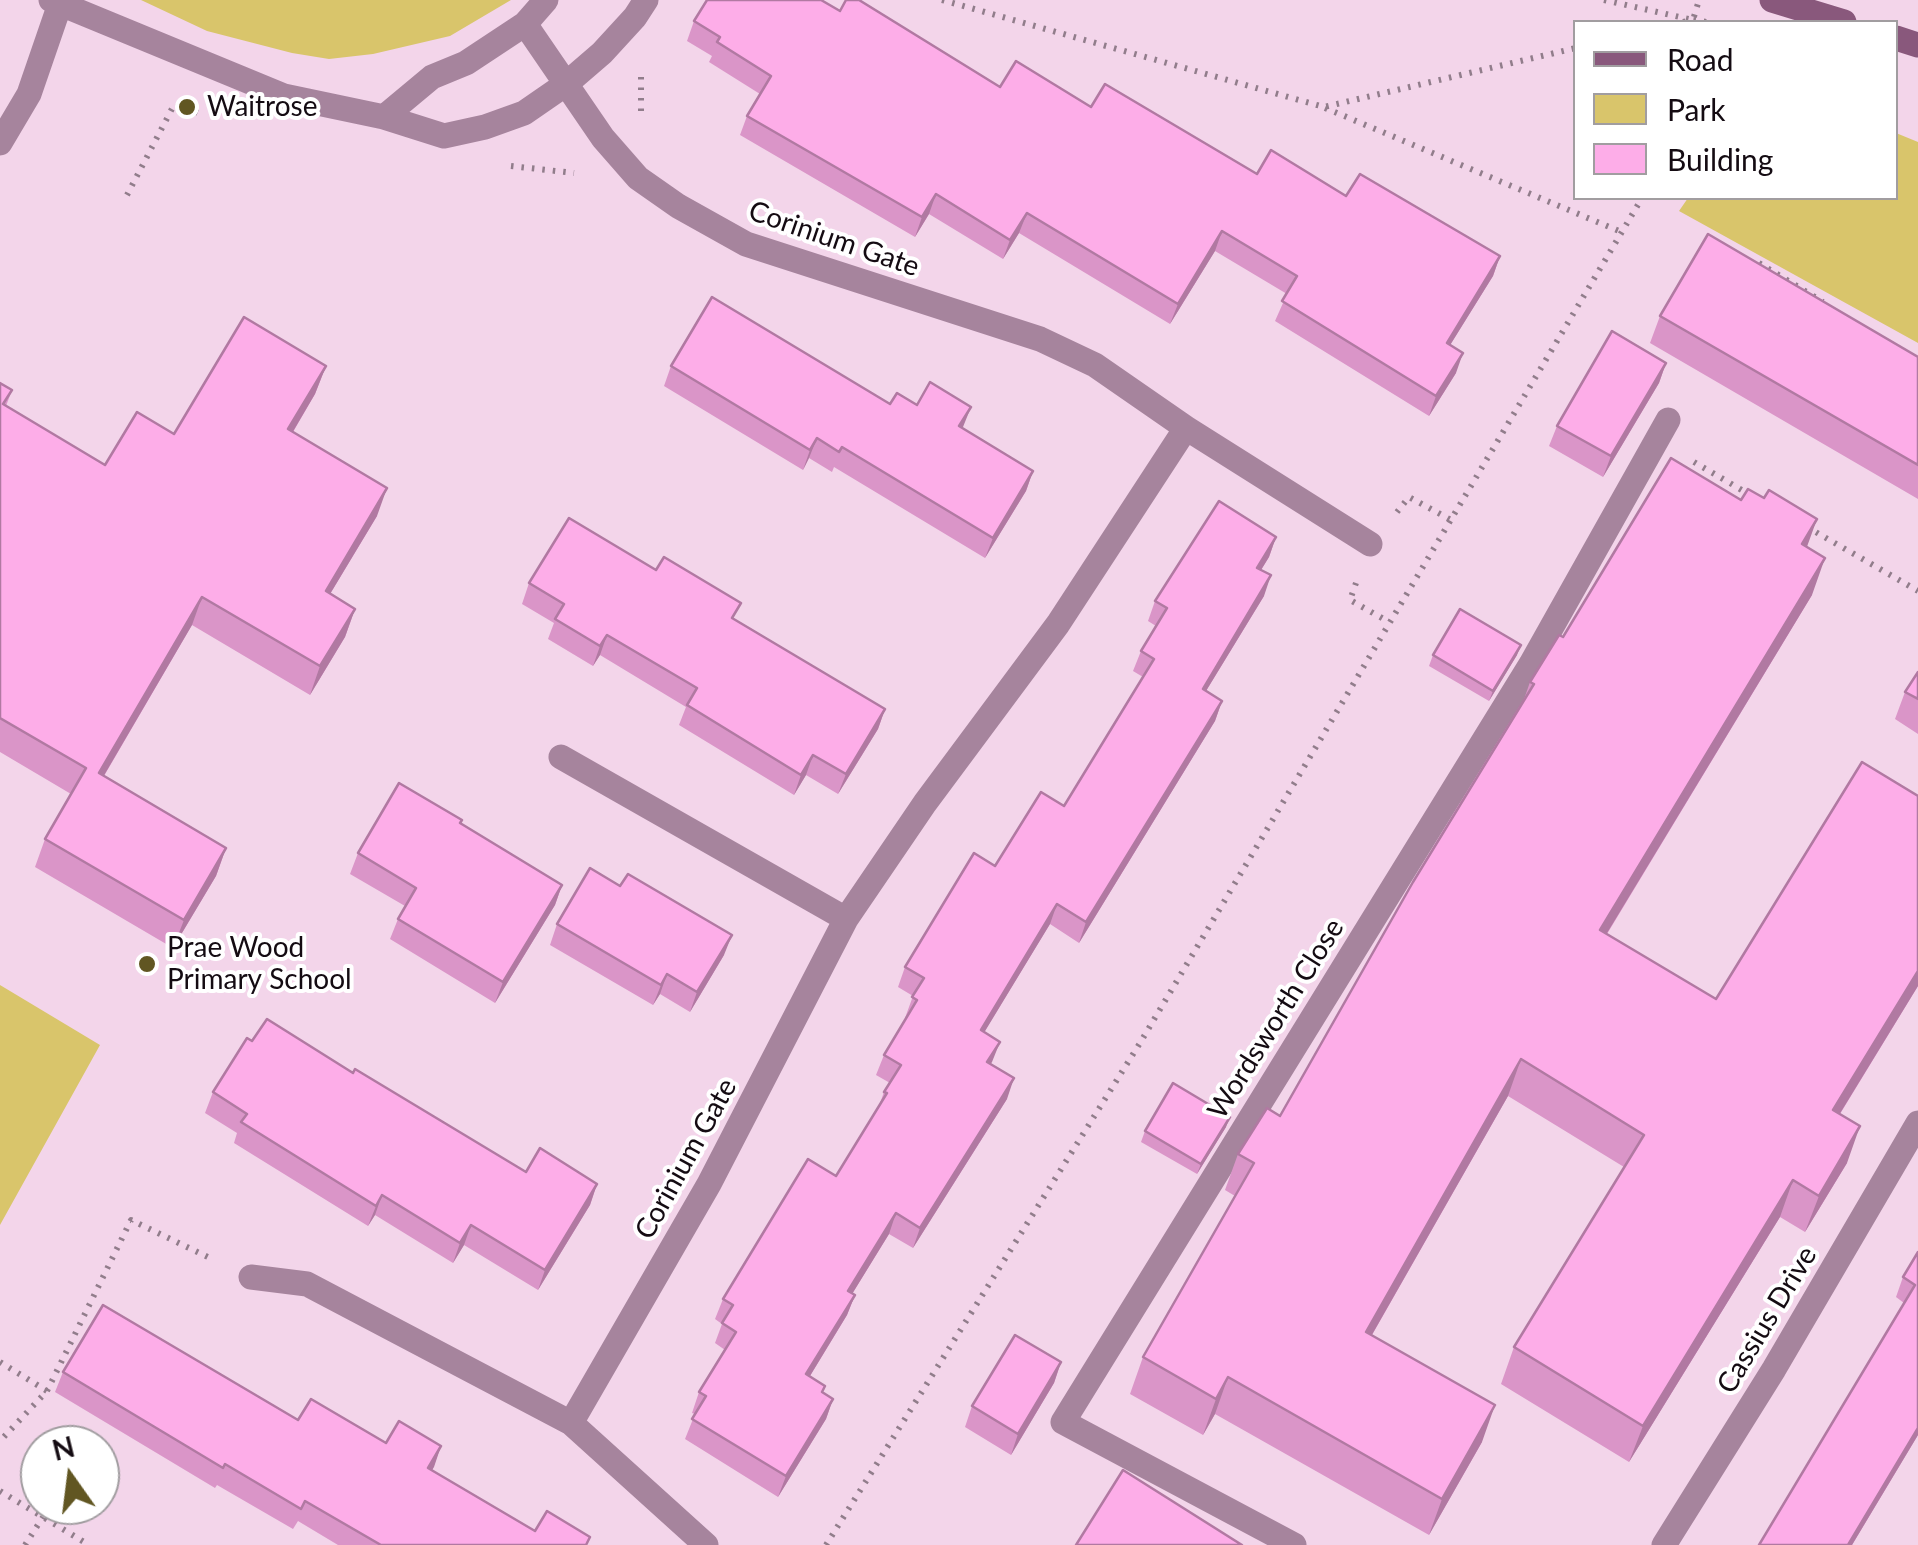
<!DOCTYPE html>
<html>
<head>
<meta charset="utf-8">
<style>
	body { margin:0 }
	#map { position:relative; width:1918px; height:1545px; overflow:hidden; background:#f3d5ea; font-family:Lato,sans-serif }
	canvas { display:block }
	.legend { position:absolute; left:1573px; top:20px; width:325px; height:180px; box-sizing:border-box; background:#fff; border:2px solid #a19da0; margin:0; padding:12px 18px; list-style:none; font-size:30px; color:#140b12 }
	.legend li { display:flex; align-items:center; gap:20px; height:50px }
	.legend b { width:50px; border:2px solid #a19da0 }
	.north { position:absolute; left:20px; top:1425px; width:100px; height:100px; box-sizing:border-box; background:#fff; border:2px solid #a19da0; border-radius:50%; rotate:346deg; font-size:28px; font-weight:700; line-height:40px; text-align:center; color:#140b12 }
	.north::after { content:''; display:block; margin:auto; width:35px; height:45px; background:#615622; clip-path:polygon(50% 0,100% 100%,50% 72%,0 100%) }
</style>
</head>
<body>
<div id="map">
<canvas width="1918" height="1545"></canvas>
<ul class="legend">
<li><b style="height:12px;background:#89587c"></b>Road</li>
<li><b style="height:28px;background:#d9c56b"></b>Park</li>
<li><b style="height:28px;background:#fdade8"></b>Building</li>
</ul>
<div class="north">N</div>
</div>
<script>
const c = document.querySelector('canvas').getContext('2d');
c.lineJoin = 'round';
function fill(path, color) { c.fillStyle = color; c.fill(path, 'evenodd'); }
function trace(path, color, width, dash) { c.strokeStyle = color; c.lineWidth = width; c.lineCap = dash ? 'butt' : 'round'; c.setLineDash(dash || []); c.stroke(path); }
function drawText(font, color, halo, rows, align = 'center') {
  c.font = font + ' Lato,sans-serif'; c.lineWidth = 8; c.setLineDash([]); c.textBaseline = 'middle'; c.strokeStyle = halo; c.fillStyle = color; for (const [text, x, y, turn = 0] of rows) {
    c.save(); c.translate(x, y); c.rotate((+turn || 0) * Math.PI / 180); c.textAlign = isNaN(turn) ? turn : align; if (halo) c.strokeText(text, 0, 0); c.fillText(text, 0, 0); c.restore();
  }
}
const green = new Path2D(`
	M141,0H511L450,36L373,54L329,59L292,53L207,31Z
	M1896,133L1918,142V343L1679,211L1688,198H1896Z
	M0,985L100,1045L0,1225Z`);
const path = new Path2D(`
	M942,0L1324,107L1576,48
	M1604,0L1693,20L1699,0
	M1683,22L1693,20L1707,22
	M641,77V112
	M1325,108L1619,231
	M511,166L574,173
	M127,195L175,103L205,116
	M1759,263L1823,302
	M1694,462L1752,496
	M1397,512L1409,497L1451,520
	M1807,527L1918,591
	M1356,583L1350,600L1389,622
	M0,1362L47,1391L0,1441
	M47,1391L131,1220L214,1260
	M0,1491L89,1545
	M25,1545L43,1517
	M826,1545L1140,1043L1642,198`);
const street = new Path2D(`
	M51,0L284,96L384,117L444,136L485,127L524,113L566,84L602,53L635,17L646,0
	M525,24L603,138L638,178L678,206L746,244L1040,339L1095,365L1186,428L1058,624L925,803L846,919L709,1184L571,1423L706,1545
	M384,117L432,77L466,63L525,24L546,0
	M0,143L29,94L60,4
	M1186,428L1370,544
	M561,757L846,919
	M251,1277L307,1284L571,1423
	M1294,1545L1063,1422L1531,664L1668,420
	M1664,1545L1774,1369L1918,1123`);
const secondary = new Path2D(`
	M1772,0L1844,22
	M1896,38L1918,45`);
const wall = new Path2D(`
	M840,11L1000,87L1091,107L1257,174L1346,196L1500,256L1493,276L1450,345L1456,373L1429,416L1275,321L1287,294L1215,251L1170,324L1019,233L1003,259L929,214L915,237L740,135L747,116L760,94L709,62L712,56L687,41L694,21Z
	M1660,316L1918,357V499L1650,343Z
	M1666,363L1659,383L1603,477L1549,446L1557,426Z
	M326,366L315,394L293,432L377,516L330,594L355,609L345,637L310,695L192,625L104,776L226,848L216,876L173,948L35,867L45,839L71,794L0,752V383L12,390L6,406L105,465Z
	M671,366L890,404L917,405L962,429L1033,471L1026,491L985,558L834,467L832,472L809,458L803,470L664,386Z
	M1276,537L1269,557L1261,570L1264,596L1206,691L1222,701L1215,721L1079,943L1050,924L984,1032L991,1064L1007,1099L913,1248L889,1234L852,1294L855,1295L847,1315L810,1376L823,1393L833,1399L826,1419L778,1497L685,1439L695,1414L692,1413L699,1392L725,1350L715,1343L722,1324L715,1319L723,1299L836,1176L879,1106L884,1092L890,1083L876,1075L884,1055L906,1019L905,1018L913,996L898,987L905,967L995,866L1064,806L1143,677L1133,671L1141,651L1156,626L1148,621L1155,601Z
	M1807,547L1812,595L1607,934L1716,999L1918,986L1840,1114L1847,1163L1805,1232L1780,1217L1629,1462L1501,1384L1514,1347L1624,1167L1508,1096L1372,1335L1482,1442L1429,1535L1215,1414L1203,1435L1130,1394L1143,1357L1235,1196L1225,1190L1238,1154L1280,1116L1522,705L1530,682L1563,637Z
	M529,583L735,619L885,709L878,729L838,794L806,775L794,795L679,725L686,707L600,655L593,666L548,639L554,623L522,604Z
	M1433,655H1517L1489,701L1429,666Z
	M1918,672V734L1895,719L1905,692Z
	M460,824L562,885L555,905L495,1003L390,939L398,919L405,906L350,874L358,853Z
	M557,924L724,955L690,1012L660,994L653,1005L550,945Z
	M252,1041L353,1073L526,1172L597,1184L590,1205L538,1290L464,1245L453,1263L375,1215L368,1226L234,1143L237,1133L205,1113L213,1092Z
	M1226,1127L1197,1174L1141,1142L1145,1131Z
	M1918,1252V1435L1852,1545H1759L1904,1303L1896,1297L1903,1277Z
	M1061,1362L1054,1383L1011,1455L965,1427L972,1406Z
	M63,1372L298,1420L386,1443L441,1446L432,1470L535,1531L587,1545H338L298,1521L293,1529L217,1485L215,1488L55,1392Z`);
const shadedWall = new Path2D(`
	M936,194L929,214L915,237L922,217Z
	M1027,213L1019,233L1003,259L1010,240Z
	M1222,231L1215,251L1170,324L1178,304Z
	M1500,256L1493,276L1439,363L1447,343Z
	M1463,353L1456,373L1429,416L1436,396Z
	M1666,363L1659,383L1603,477L1611,456Z
	M326,366L315,394L278,457L288,429Z
	M971,407L963,427L951,447L959,426Z
	M817,438L809,458L803,470L810,450Z
	M1033,471L1026,491L985,558L993,538Z
	M387,488L377,516L315,619L326,591Z
	M1817,519L1804,555L1802,544Z
	M1276,537L1269,557L1250,588L1257,568Z
	M1825,558L1812,595L1587,966L1600,930Z
	M1271,575L1264,596L1195,709L1203,689Z
	M202,597L192,625L89,801L99,773Z
	M355,609L345,637L310,695L320,666Z
	M607,635L600,655L593,666L600,646Z
	M1521,645L1517,655L1489,701L1493,691Z
	M1222,701L1215,721L1079,943L1086,922Z
	M885,709L878,729L838,794L846,774Z
	M813,755L806,775L794,795L801,775Z
	M226,848L216,876L173,948L184,920Z
	M562,885L555,905L495,1003L503,982Z
	M1057,904L1050,924L973,1051L981,1030Z
	M732,935L724,955L690,1012L697,992Z
	M1918,971V986L1820,1146L1833,1110Z
	M667,974L660,994L653,1005L661,985Z
	M1000,1042L992,1062L980,1082L987,1062Z
	M1521,1059L1508,1096L1353,1368L1366,1332Z
	M1014,1078L1007,1099L913,1248L920,1228Z
	M1230,1117L1226,1127L1197,1174L1201,1164Z
	M1860,1126L1847,1163L1805,1232L1819,1196Z
	M1793,1180L1780,1217L1629,1462L1643,1426Z
	M597,1184L590,1205L538,1290L545,1270Z
	M382,1195L375,1215L368,1226L376,1206Z
	M896,1213L889,1234L841,1312L848,1291Z
	M471,1225L464,1245L453,1263L460,1243Z
	M855,1295L847,1315L799,1394L806,1374Z
	M1061,1362L1054,1383L1011,1455L1018,1434Z
	M1228,1377L1215,1414L1203,1435L1216,1399Z
	M833,1399L826,1419L778,1497L786,1476Z
	M1495,1405L1482,1442L1429,1535L1442,1499Z
	M1918,1428V1435L1852,1545H1848Z
	M441,1446L434,1467L421,1488L428,1468Z`);
const building = new Path2D(`
	M707,0H821L840,11L846,0H859L1000,87L1016,61L1091,107L1105,84L1257,174L1271,150L1346,196L1360,174L1500,256L1447,343L1463,353L1436,396L1282,301L1297,276L1222,231L1178,304L1027,213L1010,240L936,194L922,217L747,116L771,76L717,42L720,37L694,21Z
	M1708,234L1918,357V465L1660,316Z
	M712,297L890,404L897,393L917,405L930,382L971,407L959,426L1033,471L993,538L842,447L839,452L817,438L810,450L671,366Z
	M244,317L326,366L288,429L387,488L326,591L355,609L320,666L202,597L99,773L226,848L184,920L45,839L86,768L0,718V383L12,390L3,404L105,465L137,412L174,434Z
	M1612,331L1666,363L1611,456L1557,426Z
	M1671,458L1741,500L1748,489L1764,498L1769,490L1817,519L1802,544L1825,558L1600,930L1716,999L1862,762L1918,796V971L1833,1110L1860,1126L1819,1196L1793,1180L1643,1426L1514,1347L1644,1135L1521,1059L1366,1332L1495,1405L1442,1499L1228,1377L1216,1399L1143,1357L1254,1163L1238,1154L1267,1108L1280,1116L1413,882L1534,684L1530,682L1559,635L1563,637Z
	M1219,501L1276,537L1257,568L1271,575L1203,689L1222,701L1086,922L1057,904L981,1030L1000,1042L987,1062L1014,1078L920,1228L896,1213L848,1291L855,1295L806,1374L825,1386L822,1392L833,1399L786,1476L692,1419L706,1396L699,1392L736,1332L722,1323L733,1305L723,1299L808,1159L836,1176L887,1093L884,1092L901,1065L884,1055L917,1000L912,997L924,978L905,967L974,853L995,866L1041,792L1064,806L1154,659L1141,651L1167,608L1155,601Z
	M569,518L656,570L664,557L741,603L732,618L885,709L846,774L813,755L801,775L687,705L697,688L607,635L600,646L555,619L564,604L529,583Z
	M1460,609L1521,645L1493,691L1433,655Z
	M1918,672V699L1905,692Z
	M399,783L462,820L460,823L562,885L503,982L398,919L416,888L358,853Z
	M590,868L620,886L628,874L732,935L697,992L667,974L661,985L557,924Z
	M267,1019L353,1073L355,1069L526,1172L540,1148L597,1184L545,1270L471,1225L460,1243L382,1195L376,1206L241,1122L247,1114L213,1092L247,1038L252,1041Z
	M1173,1083L1230,1117L1201,1164L1145,1131Z
	M1918,1252V1428L1848,1545H1759L1915,1285L1903,1277Z
	M103,1305L298,1420L311,1399L386,1443L399,1421L441,1446L428,1468L535,1531L547,1511L590,1537L586,1545H381L305,1501L301,1509L225,1464L223,1468L63,1372Z
	M1015,1335L1061,1362L1018,1434L972,1406Z
	M1123,1470L1242,1545H1076Z`);
const markers = [
	[187,107,10,"#615622"],
	[147,964,10,"#615622"]
];
const poiNames = [
	["Waitrose",207,107],
	["Prae Wood",167,948],
	["Primary School",167,980]
];
const streetNames = [
	["Corinium Gate",834,239,19],
	["Wordsworth Close",1276,1019,-58],
	["Corinium Gate",686,1159,-61],
	["Cassius Drive",1767,1320,-59]
];
fill(green, '#d9c56b');
trace(path, '#917d8b', 6, [2.5, 8]);
trace(street, '#a6849d', 25);
trace(secondary, '#89587c', 25);
fill(wall, '#da95c8');
fill(shadedWall, '#b179a2');
fill(building, '#fdade8');
trace(building, '#b179a2', 2.5);
for (const [x, y, r, color] of markers) { const dot = new Path2D(); dot.arc(x, y, r, 0, 2 * Math.PI); c.fillStyle = color; c.fill(dot); trace(dot, '#fff', 4); }
drawText('28px', '#140b12', '#fff', poiNames, 'left');
drawText('28px', '#140b12', '#fff', streetNames);
</script>
</body>
</html>
